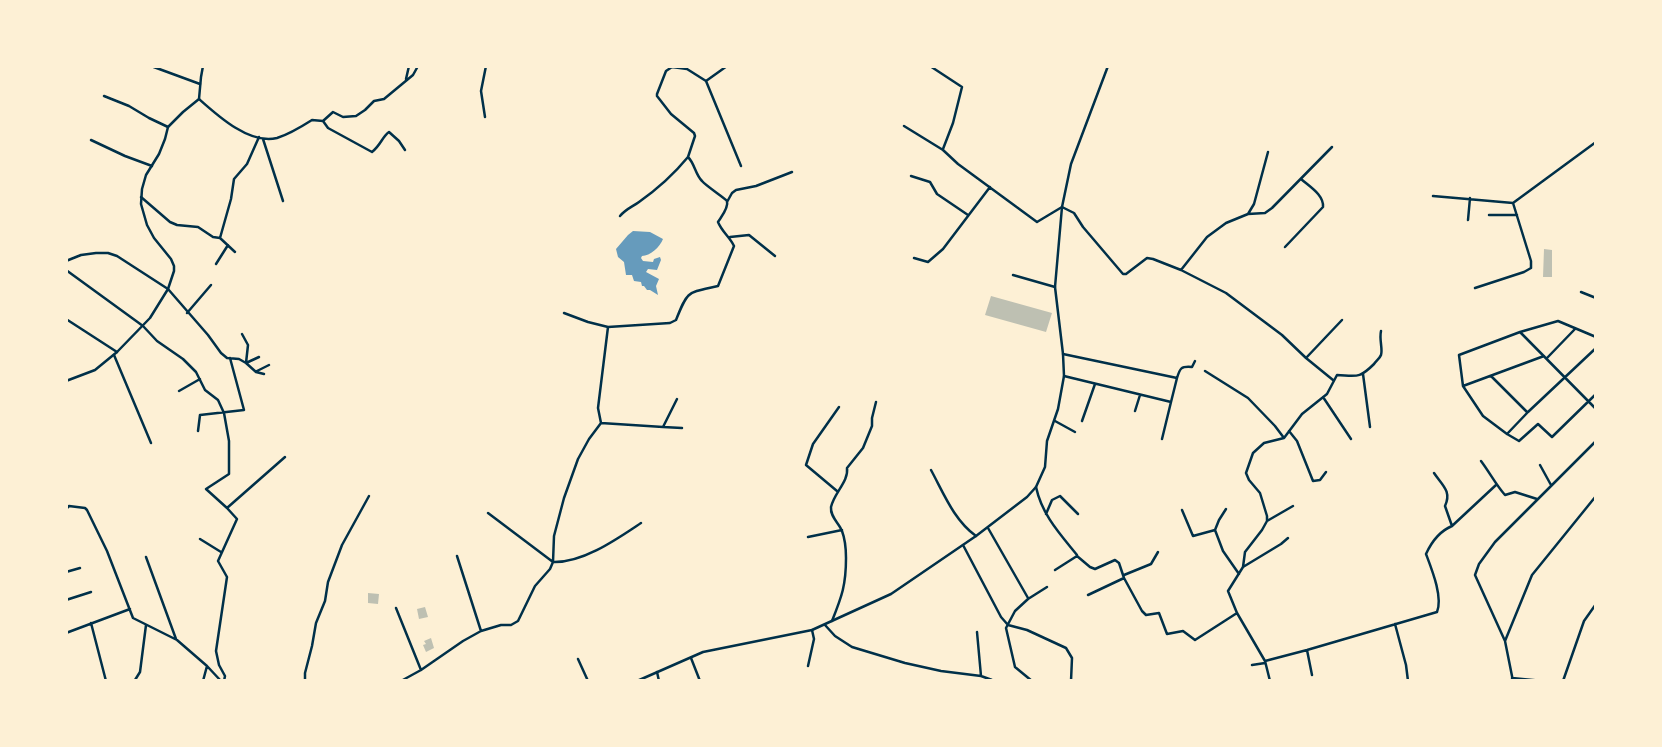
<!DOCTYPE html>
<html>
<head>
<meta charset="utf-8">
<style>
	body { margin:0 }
	#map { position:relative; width:1662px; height:747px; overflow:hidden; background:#fdf0d5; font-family:Rubik,sans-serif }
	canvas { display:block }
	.frame { position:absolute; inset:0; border:68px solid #fdf0d5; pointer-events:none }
</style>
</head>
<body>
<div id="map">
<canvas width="1662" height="747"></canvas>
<div class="frame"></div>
</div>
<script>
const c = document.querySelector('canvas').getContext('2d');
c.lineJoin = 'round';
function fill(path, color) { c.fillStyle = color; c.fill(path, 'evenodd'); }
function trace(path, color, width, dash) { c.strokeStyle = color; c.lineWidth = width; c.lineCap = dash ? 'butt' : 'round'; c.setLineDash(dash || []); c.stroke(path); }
const water = new Path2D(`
	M633,231L650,232L663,239C660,247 650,256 642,256L641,258L643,261L653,262L654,259L660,257L661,260L657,270L648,269L646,272L659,279L656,286L658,295L650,290H647L644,286H642L641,282L634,281L632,275H626L624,262L618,257L616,249L628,235Z`);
const building = new Path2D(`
	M1544,249L1552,250V277H1543Z
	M991,296L1052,313L1046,332L985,315Z
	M368,593L379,594L378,604L368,603Z
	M425,607L428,617L419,619L417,609Z
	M431,638L434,648L426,652L423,645L426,644L424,641Z`);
const minor = new Path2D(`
	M151,66L200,84
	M930,66L962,87L953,123L943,149
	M406,79L409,66
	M706,81L741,166
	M104,96L129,106L149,118L168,127
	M199,99C218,116 250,145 277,138C290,134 301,127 312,120L323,121L333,112L343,117L356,116L365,110L374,101L384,99L413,75L418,66
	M485,117L481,91L486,66
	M323,121L328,128L372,152C381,145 382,137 389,132L399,141L405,150
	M904,126L943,150L958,164L1037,222L1062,207L1074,213L1083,227L1123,274H1126L1147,258L1153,259L1181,270L1226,293L1282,335L1306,358L1333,380
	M263,139L283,201
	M91,140L125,156L152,166
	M911,176L930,182L937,194L968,215
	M1433,196L1513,203
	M141,197L170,222L177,225L198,227L213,237L220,238L231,199L234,179L247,164L259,137
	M727,202L732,193L736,190L756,186L792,172
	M1513,203L1596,142
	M1248,214L1265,213L1272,208L1332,147
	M1489,215H1517
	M620,216C626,209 632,207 639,202C656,190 674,174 688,157
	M1468,220L1470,198
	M730,237L749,235L775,256
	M220,238L235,252
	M1285,247L1323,207C1324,195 1310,187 1301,179
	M914,258L928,262L943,249L990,187
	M66,261L81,255L96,253H108L117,256L168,289L208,335L221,353L227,358L239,359L246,363L256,372L264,374
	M216,264L228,245
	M66,270L143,326L157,341L183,359L196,372L205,390L218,400L224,413L229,441V474L206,489L227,508
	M1181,270L1207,237L1226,223L1248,214L1254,204L1268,152
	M1013,275L1055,287
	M1475,288L1524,272L1531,268V261L1513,203
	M1581,292L1596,298
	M187,313L211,285
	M564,313L588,322L608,327L670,323L676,320C688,290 687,293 718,286L734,246C730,237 722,232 718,222C721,217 729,208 727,201C725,198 706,186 702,181C695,174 695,164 688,157L695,136L694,133L671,114L657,96V94L666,71L672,67L687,69L706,81L727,66
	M66,319L117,352
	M1520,332L1596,409
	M242,334L248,345L246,363L259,357
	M1596,337L1558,321L1520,332L1459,355L1463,386L1483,416L1507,434L1519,441L1538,424L1552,437L1596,394
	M1063,354L1177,378L1171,402L1064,376
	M114,355L151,443
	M1306,358L1342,320
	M1547,358L1575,329
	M257,371L269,365
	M1205,371L1248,398L1275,426L1284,438
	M1363,374L1370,427
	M1491,376L1527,412
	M1177,378C1180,368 1181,366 1192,367L1195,361
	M1463,386L1544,356
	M179,391L200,379
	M1323,397L1351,439
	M1135,411L1140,395
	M1055,421L1075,432
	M1082,421L1095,384
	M601,423L663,427L677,399
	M663,427L682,428
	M198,431L200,415L244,410L230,358
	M1289,431L1297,441L1313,481L1320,480L1326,472
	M1507,434L1528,412L1596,348
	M1162,439L1171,402
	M1481,461C1490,473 1496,485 1505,495L1515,492L1537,499
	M1540,465L1551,485
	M931,470C944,494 954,520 976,536
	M1434,473C1442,485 1452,491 1445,506L1452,526
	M1036,487C1042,515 1060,534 1077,555
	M837,491L806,465L813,444L839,407
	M66,509L69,506L85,508L87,510L107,551L133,618L177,640L207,666L221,681
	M1226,509L1219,520L1215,530L1223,551L1239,574
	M1182,510L1193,536L1215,530
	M488,513L553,562C583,563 617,539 641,523
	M1046,514L1052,500L1060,496L1078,514
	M1267,521L1293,506
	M988,528L1028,598
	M808,537L842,530
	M200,539L221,552
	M963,545L1001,617L1008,625L1027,630L1066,648L1072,658L1071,681
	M457,556L481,631
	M146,557L176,639
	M1243,567L1281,544L1288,538
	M1055,570L1077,556L1090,567L1095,569L1115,560L1119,563L1124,578L1142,611L1146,615L1159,613L1167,634L1183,631L1195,640L1237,613
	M66,572L80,568
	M1124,575L1151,564L1158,552
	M1088,595L1124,578
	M66,600L91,592
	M396,608L421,670
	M832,621C842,596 846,585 846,558C846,549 845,539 842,531C839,523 830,517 831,507C834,493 849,481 847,468L863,448L872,426V418L876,402
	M91,623L106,681
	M1395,624L1406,665L1408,681
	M825,625L835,636L852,647L905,663L941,671L981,676L992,680L1003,681
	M977,632L981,676
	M66,633L130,609
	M1505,641L1532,575L1596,496
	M1307,650L1312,675
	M691,658L700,681
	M578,659L588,681
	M1265,661L1307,650L1437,612C1443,597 1432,570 1426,554C1431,543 1440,531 1452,526L1496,485
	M1252,665L1265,663
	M808,666L814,639L812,630
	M657,672L659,681
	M1512,678L1543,681
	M135,680L140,672L146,625
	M203,681L207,666
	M224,681L225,676L219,665L216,651L227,577L218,561L237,519L227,508L285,457
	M305,681V673L312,646L316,623L325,601L328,582L342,545L369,496
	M401,681L421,670L463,641L481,631L501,625H511L518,621L535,586L550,569L553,562L554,536L564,498L578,459L589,439L601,423L598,408L608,327
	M1032,681L1015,667L1006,628L1015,611L1028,599L1047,587
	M1270,681L1265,661L1237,613L1228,591L1243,567L1245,552L1262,530L1267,521V516L1260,493L1249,480L1246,473L1253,453L1264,443L1284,438L1302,414L1327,394L1337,375C1357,376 1359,379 1374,364C1376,361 1380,358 1381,355C1383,349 1379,340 1381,331
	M1513,681L1505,641L1475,575L1479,564L1495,542L1596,441
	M1563,681L1584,621L1596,604`);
const tertiary = new Path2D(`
	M66,381L95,370L117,352L150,318L168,289L174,271V266L171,259L154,238L147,225L141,204L142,189L146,175L159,154L165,139L168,127L183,112L199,99L201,77L203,66
	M637,681L703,652L812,630L891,594L976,536L1027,497L1036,487L1045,467L1047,441L1058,409L1064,376L1063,354L1055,287L1062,207L1071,164L1108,66`);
fill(water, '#669bbc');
fill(building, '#bec0b2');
trace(minor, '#003049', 2.5);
trace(tertiary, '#003049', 2.5);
</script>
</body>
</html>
